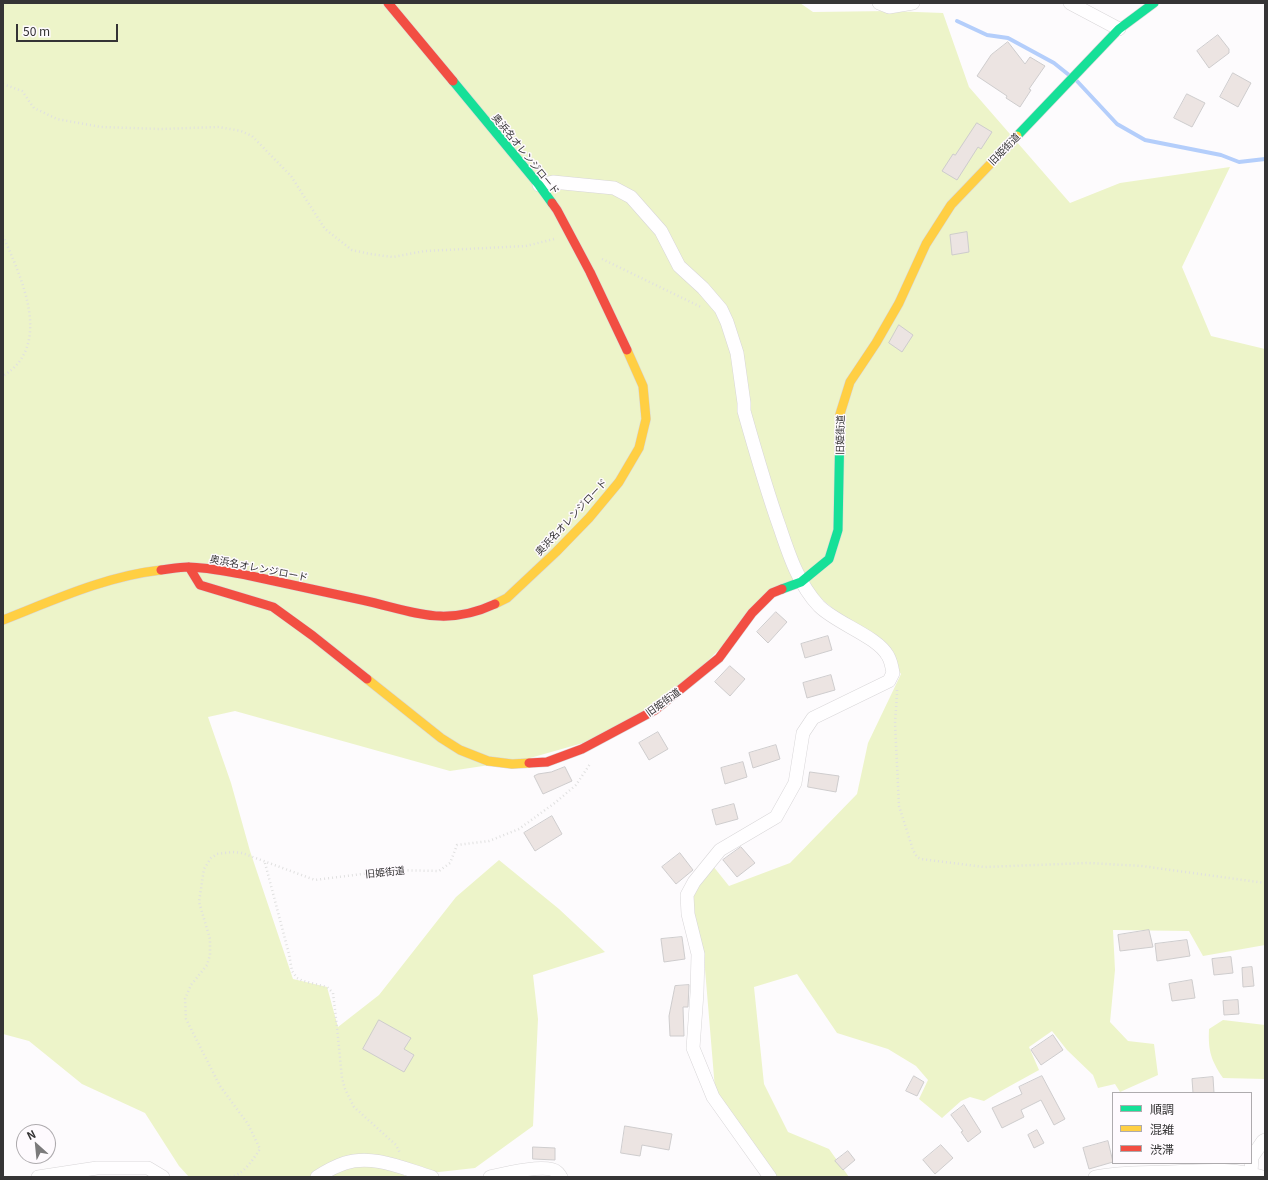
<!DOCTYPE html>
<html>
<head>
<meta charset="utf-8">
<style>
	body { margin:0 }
	#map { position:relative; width:1268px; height:1180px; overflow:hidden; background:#fdfbfd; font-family:Georgia,"Noto Sans JP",serif }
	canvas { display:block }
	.frame { position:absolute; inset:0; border:4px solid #353435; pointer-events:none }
	.legend { position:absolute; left:1112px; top:1092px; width:140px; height:72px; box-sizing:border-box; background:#fefafe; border:1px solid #aeabae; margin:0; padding:5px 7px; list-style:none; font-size:12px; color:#353435 }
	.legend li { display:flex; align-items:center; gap:8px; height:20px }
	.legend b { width:20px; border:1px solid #aeabae }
	.north { position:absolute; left:16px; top:1124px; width:40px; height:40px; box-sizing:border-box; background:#fefafe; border:1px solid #aeabae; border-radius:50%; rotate:333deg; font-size:11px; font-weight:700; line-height:16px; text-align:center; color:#353435 }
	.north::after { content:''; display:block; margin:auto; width:14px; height:18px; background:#7b7a7b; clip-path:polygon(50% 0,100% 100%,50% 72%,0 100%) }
	.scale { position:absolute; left:16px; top:24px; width:102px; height:18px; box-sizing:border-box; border:2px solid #353435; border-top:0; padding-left:5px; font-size:12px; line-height:14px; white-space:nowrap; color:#353435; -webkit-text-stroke:3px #fefafe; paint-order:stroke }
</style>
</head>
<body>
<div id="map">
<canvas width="1268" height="1180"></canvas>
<div class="frame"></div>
<ul class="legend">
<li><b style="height:5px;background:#16e098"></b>順調</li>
<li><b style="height:5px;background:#ffcf43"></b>混雑</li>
<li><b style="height:5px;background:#f24e42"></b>渋滞</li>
</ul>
<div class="north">N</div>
<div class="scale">50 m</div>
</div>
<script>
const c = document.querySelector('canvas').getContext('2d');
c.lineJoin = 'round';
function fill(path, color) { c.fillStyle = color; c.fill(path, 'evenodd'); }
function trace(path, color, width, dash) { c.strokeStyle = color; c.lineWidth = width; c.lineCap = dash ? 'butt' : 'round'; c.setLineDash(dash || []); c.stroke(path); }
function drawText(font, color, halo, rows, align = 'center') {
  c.font = font + ' Georgia,"Noto Sans JP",serif'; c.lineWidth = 3; c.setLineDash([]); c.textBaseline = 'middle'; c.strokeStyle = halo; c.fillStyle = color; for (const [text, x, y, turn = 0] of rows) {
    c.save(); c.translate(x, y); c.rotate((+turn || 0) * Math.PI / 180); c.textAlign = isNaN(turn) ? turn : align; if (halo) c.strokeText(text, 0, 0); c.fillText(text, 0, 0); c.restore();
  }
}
const green = new Path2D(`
	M3,3H800L813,12L890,11L943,13L969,87L1070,203L1120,183L1230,167L1182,267L1211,336L1265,349V945L1203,956L1189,931L1113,930L1115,970L1110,1022L1128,1041L1154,1044L1158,1075L1120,1092L1115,1084L1098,1088L1093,1075L1067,1050L1052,1031L1029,1047L1039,1070L999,1092L984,1101L970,1097L961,1101L942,1118L919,1099L928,1080L916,1066L888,1049L837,1033L797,974L754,987L764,1084L788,1132L829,1149L849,1177H770L716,1101L704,957L687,895L713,866L729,886L790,863L857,794L868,743L901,674L883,650L801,582L782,589L669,698L583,743L523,760L450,771L235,711L208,717L231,783L250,851L293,979L327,987L338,1027L379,995L456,897L499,860L559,909L605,952L533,975L538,1019L533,1126L475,1168L421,1174L405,1170L404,1177H189L179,1166L145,1113L82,1084L29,1041L3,1034Z
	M1223,1020L1265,1025V1079L1223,1078C1211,1060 1208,1051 1209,1029Z`);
const stream = new Path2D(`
	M957,21L987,35L1008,38L1054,63L1069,75
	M1076,80L1117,124L1145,140L1221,155L1239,162L1265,159`);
const building = new Path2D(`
	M1218,35L1229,49V53L1209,68L1197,51Z
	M1008,42L1025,64L1030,57L1045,66L1029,89L1031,90L1020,107L1006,98L1007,96L977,76L991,55Z
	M1233,73L1251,83L1238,107L1220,97Z
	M1187,94L1205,103L1192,127L1174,118Z
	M977,123L992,132L981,149L978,147L957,180L942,171L953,154L955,155Z
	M967,232L969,252L952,255L950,235Z
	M899,325L913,335L902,352L889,343Z
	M776,612L787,622L768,643L757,632Z
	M828,636L832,650L805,658L801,644Z
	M730,666L745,679L730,696L715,682Z
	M831,675L835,690L807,698L803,683Z
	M658,732L668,749L649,760L639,743Z
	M776,745L780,759L753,768L749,753Z
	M743,762L747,777L725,784L721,768Z
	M565,767L572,781L543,794L534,776L538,774L551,772Z
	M810,772L839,776L836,792L808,787Z
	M734,804L738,819L716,825L712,810Z
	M552,816L562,834L535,851L524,833Z
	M741,847L755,863L737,877L723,860Z
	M680,853L693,870L676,884L662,867Z
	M1149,930L1153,947L1120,951L1118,935Z
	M682,937L685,959L664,962L661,939Z
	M1187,940L1190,956L1157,961L1155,944Z
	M1231,957L1233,973L1214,975L1212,959Z
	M1252,967L1254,986L1243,987L1242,968Z
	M1192,980L1195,998L1172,1001L1169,984Z
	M689,985L688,1007H683L684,1036H670L669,1016L675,986Z
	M1238,1000L1239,1014L1224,1015L1223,1001Z
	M379,1020L411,1038L404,1049L414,1055L404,1072L363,1049Z
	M1053,1035L1063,1050L1041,1065L1031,1050Z
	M914,1076L924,1082L917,1096L906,1091Z
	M1042,1076L1065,1119L1054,1125L1041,1100L1021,1110L1024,1117L1002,1128L992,1108L1022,1094L1019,1087Z
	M1213,1077L1214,1093H1193L1192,1079Z
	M964,1105L981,1132L968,1142L961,1132L963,1131L951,1115Z
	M625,1126L672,1134L669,1150L642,1145L640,1156L621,1153Z
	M1037,1130L1044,1143L1034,1148L1028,1135Z
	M1108,1141L1113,1162L1089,1169L1083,1148Z
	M941,1145L953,1158L935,1174L923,1160Z
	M533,1147L555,1148V1160L533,1159Z
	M848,1151L855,1160L843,1170L835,1161Z`);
const path = new Path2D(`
	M3,84L22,91L34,108L57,119L101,127L161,129L219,127L241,131L252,136L291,176L325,229L352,250L370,254L393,257L425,251L526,246L554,239
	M3,236C21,277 54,345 3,376
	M602,259L701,307
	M897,690V694L895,723L899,806L913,850L917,857L921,859L984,867L1088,863L1142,866L1265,883
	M265,863L289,954L292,971L297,978L303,981L327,987L333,993L337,1027L342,1078L345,1089L354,1107L396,1145L400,1153
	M230,1177C244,1175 253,1159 260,1149L248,1124L220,1086L186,1019L185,999L191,985L207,965L210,955V939L199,902L204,869L211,858L217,854L232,852L242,853L315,880L394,870L439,871L450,863L457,845L489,841L519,829L556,802L576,785L590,764`);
const street = new Path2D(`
	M879,3L889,7L913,3
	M1070,3L1119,29
	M539,185L553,182L614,188L631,197L661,231L679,266L703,288L721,309L727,322L737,353L744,403V411C755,450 766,489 780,528C789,555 799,585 819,606C837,624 877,636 888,656C891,661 892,667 893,673L889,681L813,718L803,733L795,783L776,817L720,850L694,882L687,895L688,914L698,954L697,993L693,1048L713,1097L770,1177
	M1251,1173L1252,1157L1263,1141L1265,1140
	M38,1177L97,1168H148L163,1177
	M317,1177C325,1172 336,1166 345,1163C374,1154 404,1169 432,1177
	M490,1177C503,1174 547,1163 557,1172C559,1173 560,1176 561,1177
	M1095,1177C1119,1172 1144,1173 1169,1172C1200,1171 1232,1167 1262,1177`);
const fast = new Path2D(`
	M453,81L539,185L552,203
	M1017,136L1119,29L1154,3
	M782,589L801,582L829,559L838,530L840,422`);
const slow = new Path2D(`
	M840,422V414L850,382L876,343L899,303L926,244L951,205L1017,136
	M495,604L507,598L556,552L589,518L619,482L639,448L646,419L643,386L627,350
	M3,620C54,600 106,576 161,570
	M367,679L441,738L460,750L488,761L512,764L529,763`);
const jam = new Path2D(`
	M388,3L453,81
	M552,203L557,210L590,272L627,350
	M189,567L200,585L273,607L313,636L367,679
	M161,570C170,569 179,567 188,567C207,567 233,573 251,576C288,584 325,592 362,600C413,611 443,628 495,604
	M529,763L547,762L582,749L655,710L719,658L752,613L772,593L782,589`);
const streetNames = [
	["旧姫街道",1004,149,-46],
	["奥浜名オレンジロード",526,154,51],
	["旧姫街道",840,435,-89],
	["奥浜名オレンジロード",571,517,-47],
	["奥浜名オレンジロード",259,568,11],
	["旧姫街道",663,702,-36],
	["旧姫街道",385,872,-6]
];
fill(green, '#edf4c9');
trace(stream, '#b4cefb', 4);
fill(building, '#ece4e2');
trace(building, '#cecccd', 1);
trace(street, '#d8d6d8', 14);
trace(fast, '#d8d6d8', 10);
trace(slow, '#d8d6d8', 10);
trace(jam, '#d8d6d8', 10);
trace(path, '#e0e0e0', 2.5, [1, 3]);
trace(street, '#fffeff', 13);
trace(fast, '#16e098', 9);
trace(slow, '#ffcf43', 9);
trace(jam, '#f24e42', 9);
drawText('10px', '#353435', '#fefafe', streetNames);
</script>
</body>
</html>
